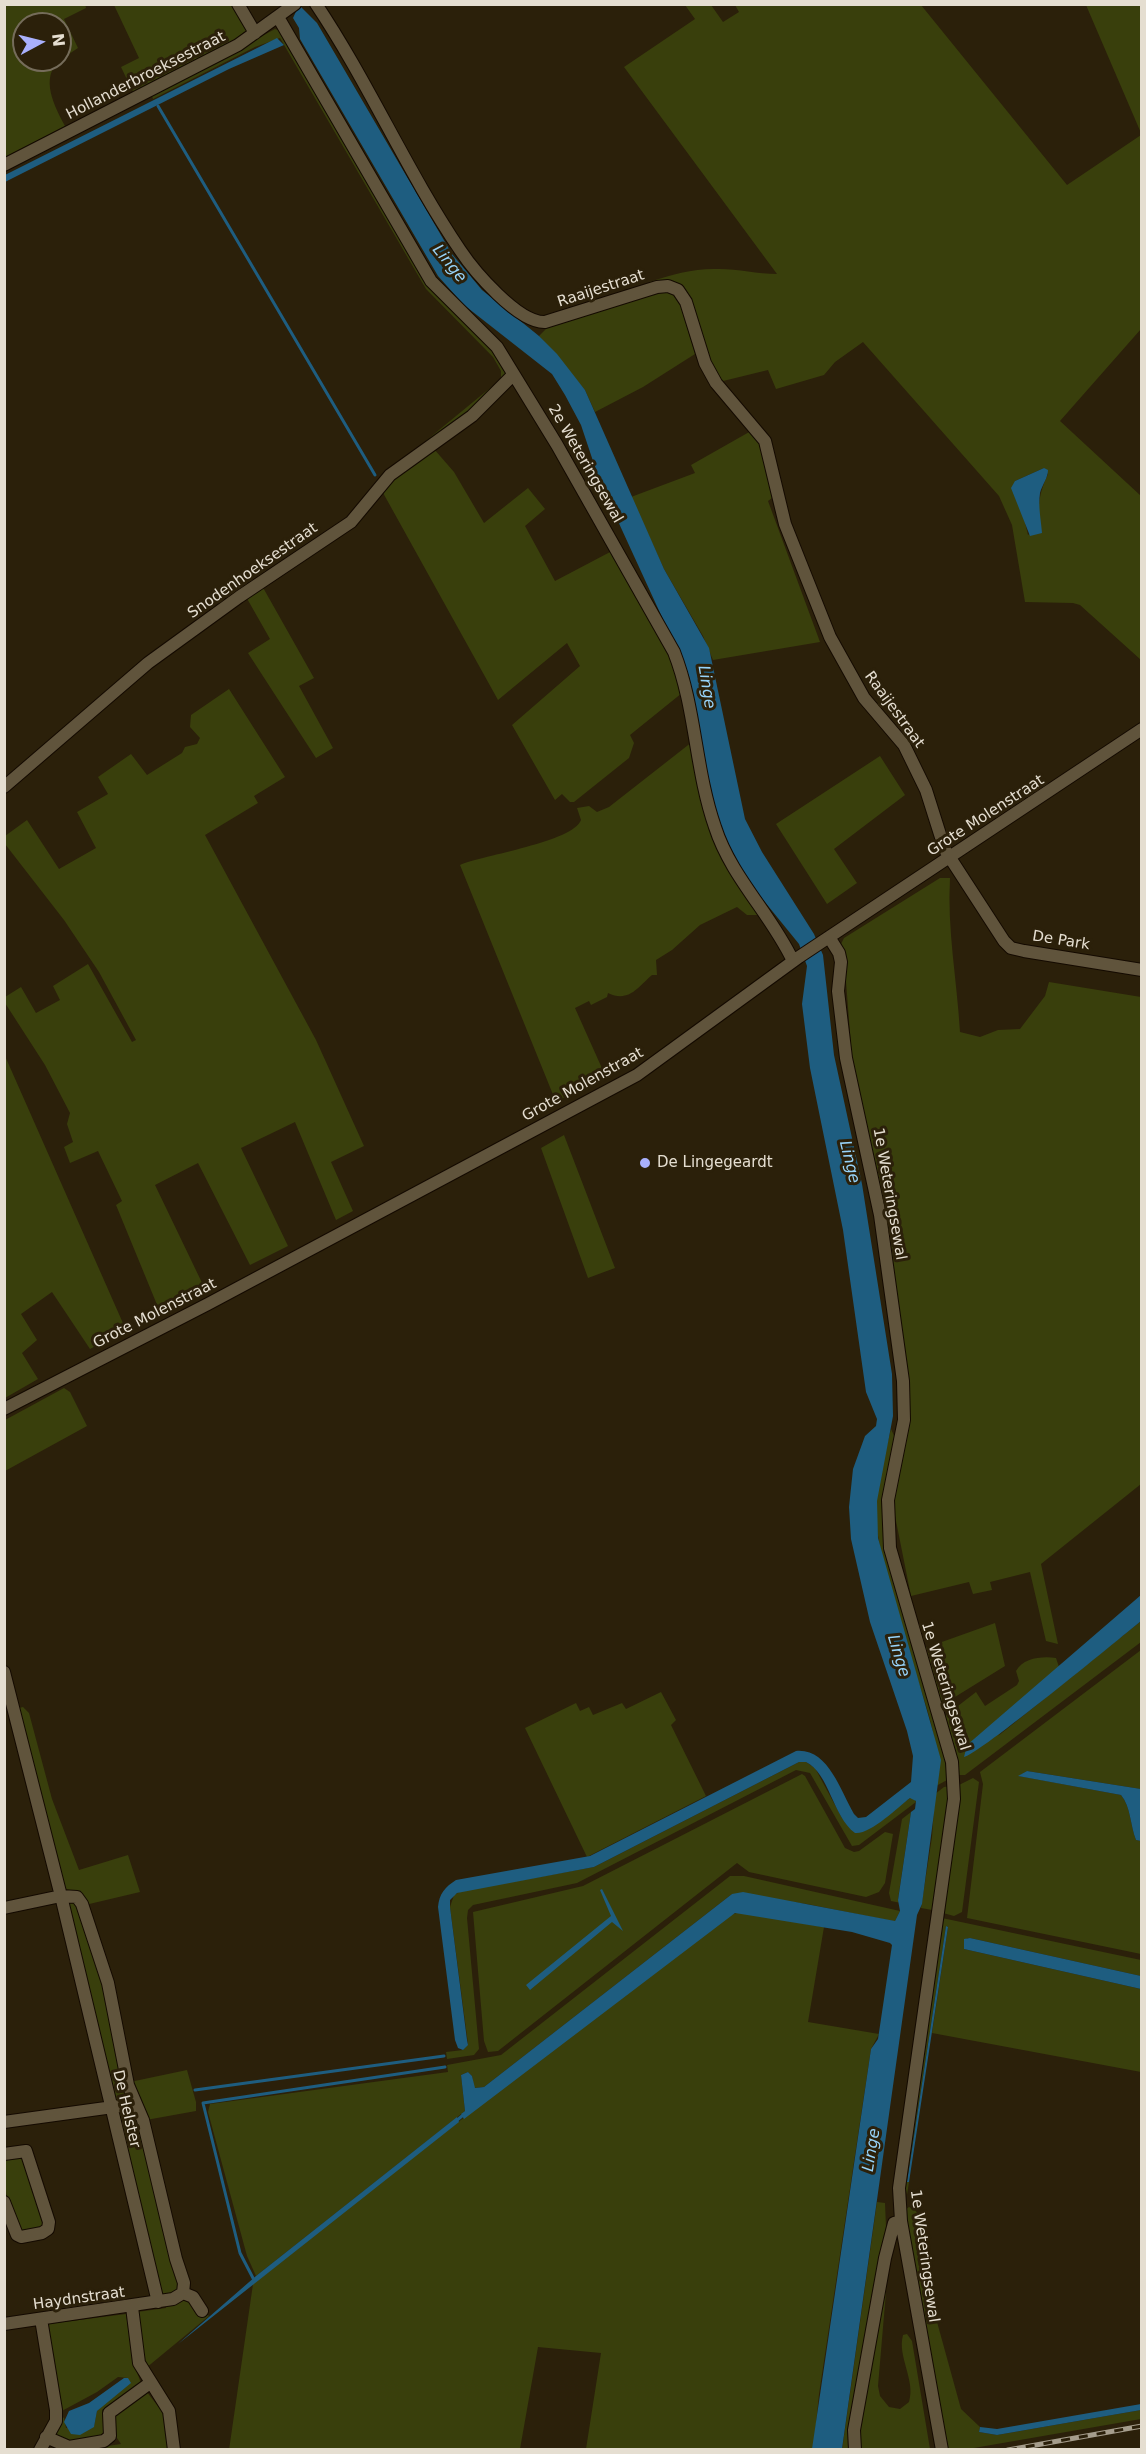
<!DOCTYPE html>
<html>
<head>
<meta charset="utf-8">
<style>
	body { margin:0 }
	#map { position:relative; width:1146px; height:2454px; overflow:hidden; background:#2b200a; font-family:"DejaVu Sans",sans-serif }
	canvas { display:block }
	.frame { position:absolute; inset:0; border:6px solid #e5ded1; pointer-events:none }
	.north { position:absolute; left:12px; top:12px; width:60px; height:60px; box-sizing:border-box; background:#2b200a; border:2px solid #756c5a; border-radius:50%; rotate:83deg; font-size:16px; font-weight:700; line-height:24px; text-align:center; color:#e5ded1 }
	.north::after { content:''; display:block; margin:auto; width:21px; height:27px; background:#a9b0fc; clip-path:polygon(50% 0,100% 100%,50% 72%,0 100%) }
</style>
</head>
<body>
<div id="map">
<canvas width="1146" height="2454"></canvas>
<div class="frame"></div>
<div class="north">N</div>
</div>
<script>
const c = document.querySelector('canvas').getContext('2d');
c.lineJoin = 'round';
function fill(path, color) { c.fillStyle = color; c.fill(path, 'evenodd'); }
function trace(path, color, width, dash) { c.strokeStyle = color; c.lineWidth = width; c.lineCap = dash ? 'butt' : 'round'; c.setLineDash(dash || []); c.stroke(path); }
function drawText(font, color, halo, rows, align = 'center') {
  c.font = font + ' "DejaVu Sans",sans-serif'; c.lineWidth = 6; c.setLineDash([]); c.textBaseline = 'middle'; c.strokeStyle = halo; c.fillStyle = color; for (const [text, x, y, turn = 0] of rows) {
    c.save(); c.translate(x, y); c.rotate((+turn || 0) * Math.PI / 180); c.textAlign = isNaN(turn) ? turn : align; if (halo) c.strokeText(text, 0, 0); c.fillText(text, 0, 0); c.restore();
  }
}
const green = new Path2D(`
	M5,4H85L86,8L64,19L78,48L60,60V24H24V60H60C39,78 55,107 65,126L5,157Z
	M114,5H234L247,30L233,41L133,92L121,67L139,58Z
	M685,5H711L723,22L739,12L735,5H921L1067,185L1141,135V329L1060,421L1141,496V660L1080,605L1073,603L1025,602L1012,525L999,496L863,342L835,362L824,375L776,389L768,370L719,382L693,319L665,282H649C673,274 695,268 719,269C738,269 758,274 777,274L624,67L695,19ZM1044,468L1048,474C1040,491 1036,507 1041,526L1028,535L1015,481Z
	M1086,5H1141V133Z
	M275,29L281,31L430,283L483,337L506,374C499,399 448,428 426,444H422L501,379V371L493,357L426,289L280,38L255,47L153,99L152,96Z
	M669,289L677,294L695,354L643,387L595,412L585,390L539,336L547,328Z
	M751,431L761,442L772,498L768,501L820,642L713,660L703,636L664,569L631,497L695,473L691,465Z
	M434,449L454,472L484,523L528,488L545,509L525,526L555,581L612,551L664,642L682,693L630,735L634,743L629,758L574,802H570L562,794L555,800L512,725L580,666L567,643L498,700L382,491L388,481Z
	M261,584L314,678L299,686L333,748L316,758L248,653L270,639L245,595Z
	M229,689L285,777L254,796L258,803L205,835L316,1040L364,1146L331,1162L353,1211L336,1220L295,1122L241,1148L288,1246L250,1265L198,1163L155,1185L205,1289L160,1312L116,1205L122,1201L98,1151L70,1163L64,1147L73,1142L67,1124L70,1113L45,1065L5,1003V997L21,987L36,1013L60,1000L53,986L88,964L132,1042L136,1040L99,972L64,920L5,844V836L27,820L59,869L96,848L77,812L108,794L98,777L131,754L147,775L182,753L185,747L197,744L200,738L190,727L191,715Z
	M692,742L741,888L758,915H747L737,907L700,925L672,950L656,960L657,975H652C638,987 629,1003 608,993L607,997L591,1005L589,1001L575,1008L605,1075L556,1102L460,865C483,855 573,842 581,820L577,808L589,806L597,812L609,807Z
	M880,756L905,795L834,849L857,883L827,904L776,824Z
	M940,878H950C947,929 957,980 960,1032L980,1037L998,1030L1020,1029L1045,996L1049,982L1141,997V1484L1041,1564L1058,1644L1046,1641L1030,1572L990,1582L992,1590L973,1594L969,1582L911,1596L894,1511L895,1483L910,1399L853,1071L844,956L840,946L844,938Z
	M5,1056L126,1330L90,1349L52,1292L21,1314L37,1340L22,1353L38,1379L5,1398Z
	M564,1135L615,1268L588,1278L541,1148Z
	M64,1388L70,1392L87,1426L5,1471V1420Z
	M891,1429L895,1438L884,1488V1532L946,1752L949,1779L936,1786C940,1744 929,1714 916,1675C901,1625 881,1572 876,1519C874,1489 884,1458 891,1429Z
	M1141,1621V1642L965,1775H959L954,1746L945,1716L976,1692L985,1706L1017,1685L1019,1681L1016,1671C1023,1658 1042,1656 1056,1658L1059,1667L998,1736Z
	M995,1623L1005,1666L942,1705L925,1648Z
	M1141,1650V1789L1027,1771L1019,1776L1121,1795C1131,1807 1130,1825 1136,1840L1141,1841V1954L967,1918L983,1784L980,1772Z
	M661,1692L676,1720L671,1725L706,1796L587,1857L525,1728L576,1703L580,1711L589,1707L593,1715L622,1703L626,1709Z
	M23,1707L29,1713L52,1799L79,1870L128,1855L140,1892L85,1905L75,1892L64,1888L19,1708Z
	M799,1762H806L815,1768L842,1818L868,1829L910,1798H914L916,1802L859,1845L852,1846L810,1773L796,1770L577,1883L473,1905L468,1910L467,1918L479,2049L474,2055L447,2059L446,2052L463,2050L468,2044L450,1907L454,1895L461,1891L594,1867Z
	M802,1774L805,1776L845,1848L854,1852L859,1851L885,1832L893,1834L885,1883L879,1892L866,1897L749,1872L737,1863L498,2051L488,2052L484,2041L473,1912L583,1886Z
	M973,1778L979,1782L962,1912L954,1916L943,1913L959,1785Z
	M950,1786V1796L932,1910L921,1908L932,1837L935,1794L944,1787Z
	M911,1812L898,1899L901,1903L891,1901L889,1893L902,1819Z
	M730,1876H744L900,1911L895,1921H892L807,1904L732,1894L484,2087L474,2088L472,2076L468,2072L461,2075L465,2111L256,2276L247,2256L208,2112L210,2104L448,2072L447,2065L501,2055Z
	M75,1900L103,1977L128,2099L116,2100L112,2094L67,1903Z
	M739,1912L824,1927L808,2022L879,2034L871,2049L819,2394L814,2445L817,2449H586L601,2353L538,2347L520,2449L229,2450L253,2284L432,2142L728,1916Z
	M942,1918L1141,1960V1976L970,1938H967L964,1949L1141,1989V2072L932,2033L948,1927L946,1926L907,2181L909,2182L907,2195L903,2175Z
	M187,2070L196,2102V2111L146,2120L130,2082Z
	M134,2109L179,2289L169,2298L161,2294L119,2116L123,2110Z
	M22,2158L43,2224L42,2227L23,2233C5,2221 5,2180 4,2159Z
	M877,2202L885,2203L886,2227L851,2449L842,2450Z
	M909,2207L914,2209L918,2214V2245L926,2282L961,2409L980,2427L979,2432L997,2435L1141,2410V2419L968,2449H947L905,2210Z
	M889,2257L878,2386L880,2396L889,2407L900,2409L909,2402C916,2380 897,2357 903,2335L907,2334L912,2341L930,2449L860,2450L859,2420Z
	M187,2296L209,2316L146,2368L137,2312L166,2308V2306Z
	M126,2314L133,2362L141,2383L107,2409L104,2436L70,2444L54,2436L60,2415L64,2418L66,2428L94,2426L97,2411L128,2378L118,2377L97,2392L60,2412L48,2324Z
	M146,2391L165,2415L170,2449L81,2450L121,2444L113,2432L112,2416Z`);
const water = new Path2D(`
	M299,5L317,23L452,254L482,290L539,336L557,354L585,390L664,569L709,648L745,819L762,852L814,934L823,955L834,1055L862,1184L892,1374L893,1416L877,1501L878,1538L941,1760L922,1904L917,1915L842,2449H812L871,2049L878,2039L892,1945L890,1943L852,1932L735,1913L464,2119L461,2114L465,2111L461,2075L468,2072L472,2076L475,2088L484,2087L732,1894L743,1892L895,1921L900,1911L898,1900L911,1812L915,1809L916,1801L910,1798C898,1807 870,1835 855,1833C833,1817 829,1773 806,1762H799L594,1867L457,1893L450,1900V1907L467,2040L468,2045L463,2050L458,2048L455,2040L438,1907C439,1894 445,1887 456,1880L590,1856L796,1751C828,1748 840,1790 854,1814L858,1818L866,1817L911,1782L913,1756L907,1731L870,1622L851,1539L849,1507L853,1469L865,1436L876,1426L877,1419L866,1392L843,1230L810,1068L802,1004L807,966L799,944L747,880L721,830L709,785L689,676L600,482L581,425L565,395L552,374L464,305L438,276L300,39L299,28L293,18Z
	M277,38L284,45L229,69L5,182V175Z
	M1044,468L1048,470C1048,478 1042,485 1040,493C1038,507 1041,519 1042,533L1030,536L1011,488L1015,481Z
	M1141,1595V1621C1119,1639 977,1756 964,1757L967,1745Z
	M1027,1771L1141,1789V1841L1136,1840C1130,1825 1131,1807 1121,1795L1018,1776Z
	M602,1889L623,1931L612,1922L530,1990L526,1985L611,1916L600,1890Z
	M946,1926L948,1927L909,2182H907Z
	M970,1938L1141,1976V1989L964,1949V1939Z
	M457,2117L459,2122L178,2344L256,2276Z
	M124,2378H128L131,2383L97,2411L94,2427L80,2435L71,2434L64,2422L69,2411L89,2403Z
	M1141,2404V2410L997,2435L979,2432L980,2427L997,2429Z`);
const stream = new Path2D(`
	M158,106L375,475
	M195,2090L444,2056
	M456,2121L462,2116
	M254,2280L240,2253L203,2103L445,2067`);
const minor = new Path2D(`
	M238,4L255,33
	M316,4C369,83 407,172 460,250C474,271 518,323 545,322L657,287L668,286L678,290L686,302L705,363L716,383L765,441L785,524L830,637L864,698L904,745L926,790L945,850L1004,941L1011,948L1024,951L1142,970
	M278,17L431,281L497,347L557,445L674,652C696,708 695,770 715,827C731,877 771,914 793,961
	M4,165L238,45L295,4
	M4,787L148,663L239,597L351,522L390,475L472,416L513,375
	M829,937L839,953L841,962L838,991L846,1058L880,1215L903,1381L904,1420L888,1500L890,1548L952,1762L954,1799L899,2188L901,2221L942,2450
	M4,1409L208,1304L637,1075L799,957L1142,729
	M4,1672L61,1896L158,2302
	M4,1908L61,1896L77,1897L82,1904L108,1983L128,2085L143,2120L176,2259L184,2283L183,2293L173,2299L4,2324
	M4,2122L135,2104
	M4,2154L26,2151L49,2222L48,2229L42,2233L21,2237L17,2235L4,2202
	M183,2293L193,2297L202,2311
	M132,2307L139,2363L169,2411L174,2450
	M46,2437L69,2447L104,2441L110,2436L109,2413L150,2383
	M40,2450L56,2421V2410L41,2319
	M855,2450L854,2430L885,2258L894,2223L901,2221`);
const rail = new Path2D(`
	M1008,2450L1142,2426`);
const markers = [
	[645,1163,6,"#a9b0fc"]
];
const streetNames = [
	["Hollanderbroeksestraat",146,76,-27],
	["Raaijestraat",601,289,-18],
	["2e Weteringsewal",585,464,60],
	["Snodenhoeksestraat",253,571,-35],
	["Raaijestraat",894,710,54],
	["Grote Molenstraat",986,816,-33],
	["De Park",1061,941,9],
	["Grote Molenstraat",583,1085,-29],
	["1e Weteringsewal",889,1194,80],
	["Grote Molenstraat",155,1314,-27],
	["1e Weteringsewal",945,1686,73],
	["De Helster",126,2109,77],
	["1e Weteringsewal",924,2256,82],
	["Haydnstraat",79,2299,-8]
];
const poiNames = [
	["De Lingegeardt",657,1163]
];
const waterNames = [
	["Linge",449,264,51],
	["Linge",706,687,81],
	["Linge",849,1162,76],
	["Linge",898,1656,73],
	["Linge",872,2150,-81]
];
fill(green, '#393f0c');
fill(water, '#1e5d80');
trace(stream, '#1e5d80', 3);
trace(minor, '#140a00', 14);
trace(minor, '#60543c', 12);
trace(rail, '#a59d8c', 5);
trace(rail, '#2b200a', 3, [9]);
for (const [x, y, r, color] of markers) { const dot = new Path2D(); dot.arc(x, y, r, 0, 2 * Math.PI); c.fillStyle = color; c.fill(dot); trace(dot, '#2b200a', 2); }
drawText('15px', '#e5ded1', '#2b200a', streetNames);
drawText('15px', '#e5ded1', '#2b200a', poiNames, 'left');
drawText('italic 16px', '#97d3f9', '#2b200a', waterNames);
</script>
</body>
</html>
